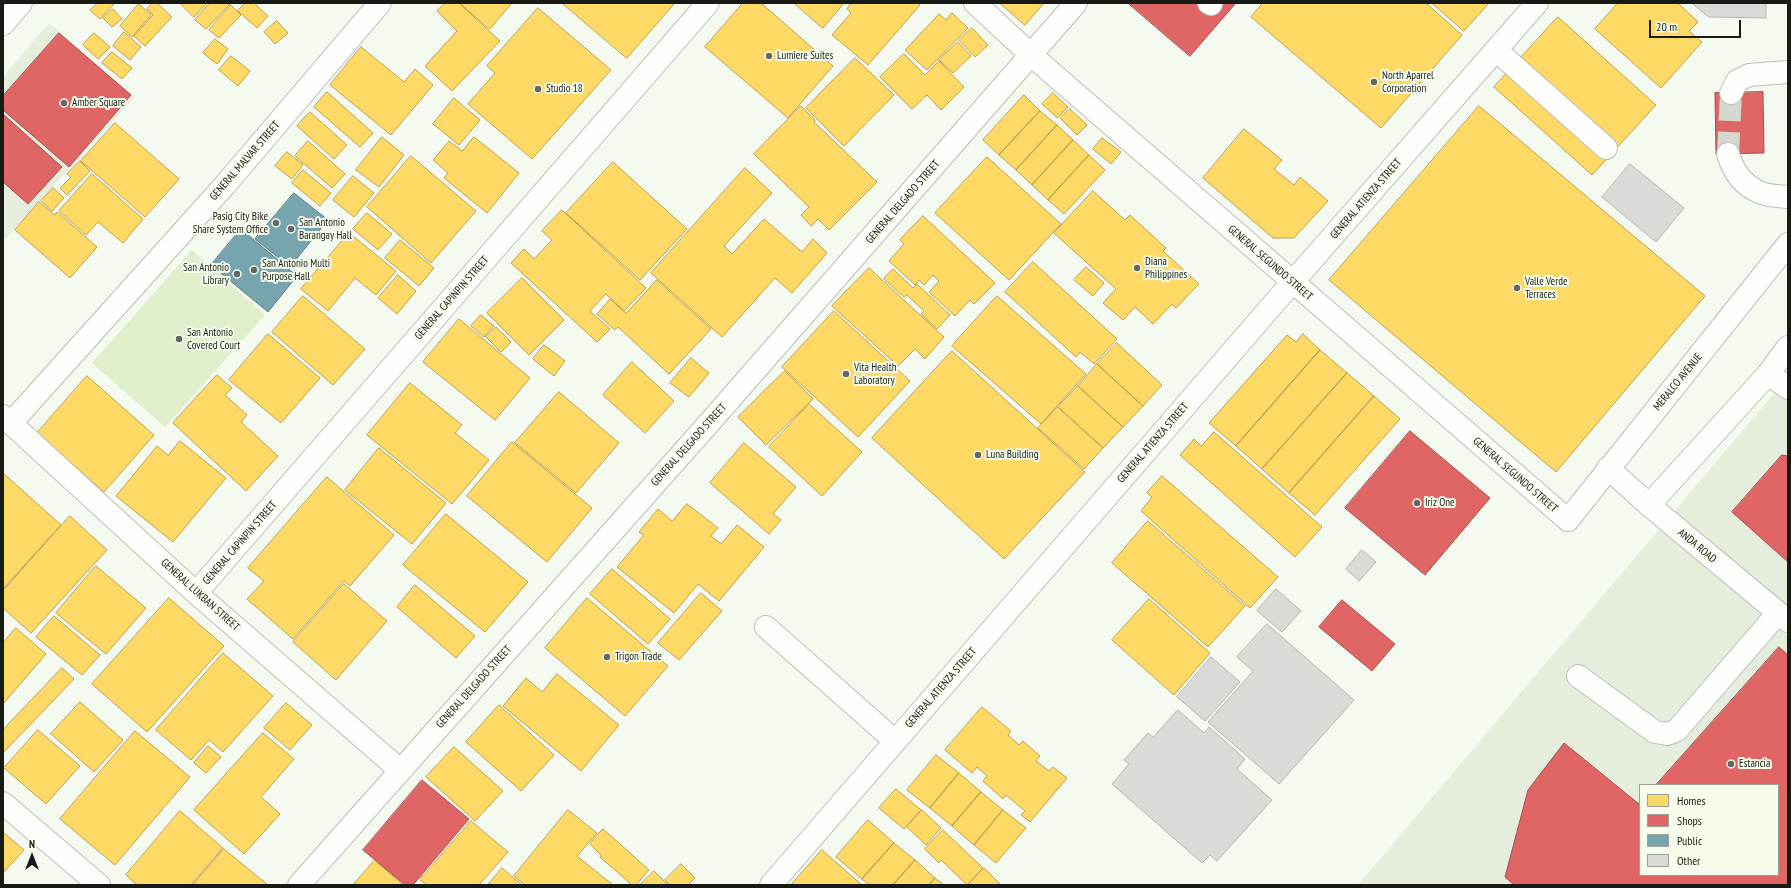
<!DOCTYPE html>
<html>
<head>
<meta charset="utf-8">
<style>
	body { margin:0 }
	#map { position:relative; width:1791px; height:888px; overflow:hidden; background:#f5faf0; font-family:"PT Sans Narrow",sans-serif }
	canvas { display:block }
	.frame { position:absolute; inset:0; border:4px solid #181a15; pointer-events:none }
	.legend { position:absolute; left:1639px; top:784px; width:140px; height:92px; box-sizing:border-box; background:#f6fded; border:1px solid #9da297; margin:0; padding:5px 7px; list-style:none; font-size:12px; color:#181a15 }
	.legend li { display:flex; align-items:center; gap:8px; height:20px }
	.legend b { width:20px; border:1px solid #9da297 }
	.north { position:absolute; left:12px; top:836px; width:40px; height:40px; -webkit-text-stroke:3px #f6fded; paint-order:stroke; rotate:0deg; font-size:11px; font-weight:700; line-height:16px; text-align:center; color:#181a15 }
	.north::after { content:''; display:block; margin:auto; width:14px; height:18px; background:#181a15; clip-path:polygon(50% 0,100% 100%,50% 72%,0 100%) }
	.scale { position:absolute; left:1649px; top:20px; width:92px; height:18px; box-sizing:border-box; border:2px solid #181a15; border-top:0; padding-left:5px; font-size:12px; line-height:14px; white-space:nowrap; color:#181a15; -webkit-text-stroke:3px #f6fded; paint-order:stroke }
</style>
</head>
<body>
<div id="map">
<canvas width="1791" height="888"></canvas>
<div class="frame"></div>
<ul class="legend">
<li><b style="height:11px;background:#ffd966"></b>Homes</li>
<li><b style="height:11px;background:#e06666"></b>Shops</li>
<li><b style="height:11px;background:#76a5af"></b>Public</li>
<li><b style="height:11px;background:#dadad6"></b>Other</li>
</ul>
<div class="north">N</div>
<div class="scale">20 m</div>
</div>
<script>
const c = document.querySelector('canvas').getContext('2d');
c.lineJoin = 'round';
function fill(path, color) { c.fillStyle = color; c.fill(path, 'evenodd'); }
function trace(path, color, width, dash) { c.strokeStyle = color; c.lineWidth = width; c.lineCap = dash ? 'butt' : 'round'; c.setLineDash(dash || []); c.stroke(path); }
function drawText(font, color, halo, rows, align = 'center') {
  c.font = font + ' "PT Sans Narrow",sans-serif'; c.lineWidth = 4; c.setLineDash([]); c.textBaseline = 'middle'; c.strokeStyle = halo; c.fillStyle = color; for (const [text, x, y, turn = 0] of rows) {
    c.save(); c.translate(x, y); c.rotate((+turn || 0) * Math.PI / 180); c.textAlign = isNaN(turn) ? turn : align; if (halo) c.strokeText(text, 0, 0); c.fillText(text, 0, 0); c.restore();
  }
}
const built = new Path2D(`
	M49,23L135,97L3,241V77Z
	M1788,377V885H1358ZM1640,785H1778V875H1640Z`);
const green = new Path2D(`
	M192,250L265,315L165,427L92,363Z`);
const homes = new Path2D(`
	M98,3H115L100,19L90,10Z
	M153,3H157L172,17L145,46L134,36L153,15L147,9Z
	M180,3H207L194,17Z
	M210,3L230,4L206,29L195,20Z
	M245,3H254L268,16L257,28L238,11Z
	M445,3H459L500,41L452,91L425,66L457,31L437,11Z
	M460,3H512L490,29Z
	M562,3H673L674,4L627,58Z
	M743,3H761L833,66L788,118L705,47Z
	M794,3H844L823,28Z
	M852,3H917L920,5L868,65L832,35L851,13L847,9Z
	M1000,3H1044L1025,25Z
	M1263,3H1426L1462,35L1381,128L1251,17Z
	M1432,3H1489L1464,31Z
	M1618,3H1678L1698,22L1689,31L1702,42L1661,88L1595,29Z
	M139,4L151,15L132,37L120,26Z
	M231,5L241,15L219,38L209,30Z
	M538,8L611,70L532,159L468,104L495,73L487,66Z
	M113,9L122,19L112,27L103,18Z
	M952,13L968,28L927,70L905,50L939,14L946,20Z
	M1558,17L1656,105L1592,175L1494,87Z
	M277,21L288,33L275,44L264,32Z
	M972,28L988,45L975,57L959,40Z
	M124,32L141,47L130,60L113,46Z
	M94,33L110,47L98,59L83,45Z
	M215,39L228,49L217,64L203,53Z
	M958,42L971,56L953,73L939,60Z
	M361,47L404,82L415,69L433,85L391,135L330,85Z
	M112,52L132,68L122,79L102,63Z
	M904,54L925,75L939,61L964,87L941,110L927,95L912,109L880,77Z
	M231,56L250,71L238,86L219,70Z
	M855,58L894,95L844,146L806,108Z
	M327,92L373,133L360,147L314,107Z
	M1053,93L1068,107L1057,118L1042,104Z
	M1024,95L1040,111L999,155L983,140Z
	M454,98L480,120L459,145L433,124Z
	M801,106L815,120L814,122L877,182L829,230L818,219L811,226L801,215L809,207L754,154Z
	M1479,106L1705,296L1556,472L1329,280Z
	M1070,109L1087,125L1077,135L1060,118Z
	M1040,111L1057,125L1016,170L999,155Z
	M310,112L347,145L334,159L297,126Z
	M115,123L179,179L145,217L81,161Z
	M1057,125L1073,140L1032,185L1016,170Z
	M1244,129L1282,160L1274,169L1294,185L1300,177L1328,201L1294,238H1273L1203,178Z
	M382,137L404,155L379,187L356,170Z
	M474,137L519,173L487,213L444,178L448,173L433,160L449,141L462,151Z
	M1102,138L1121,152L1111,164L1093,149Z
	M1073,140L1089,155L1048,200L1032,185Z
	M308,141L345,174L332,188L295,156Z
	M287,152L303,165L292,179L275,166Z
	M1089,155L1105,170L1064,214L1048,200Z
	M411,156L476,211L431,263L367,207Z
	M987,157L1061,224L1009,280L935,213Z
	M80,161L90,171L67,195L60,188L71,177L67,174Z
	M613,162L687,229L640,280L566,213Z
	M745,168L772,193L724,246L732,254L764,219L802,252L813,239L827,253L792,293L775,278L722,337L651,273Z
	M303,170L331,193L320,206L292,183Z
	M92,174L143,219L123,243L98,222L86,235L59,211Z
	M353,176L374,193L354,217L333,200Z
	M53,188L64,198L52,211L41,201Z
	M1093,191L1125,220L1130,215L1166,248L1163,251L1199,284L1176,308L1172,304L1153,324L1135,307L1123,320L1103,303L1116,289L1054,233Z
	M39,202L55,215L57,212L97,247L70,278L15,230Z
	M562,210L646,288L624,311L606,294L590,311L610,329L597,342L511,263L524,249L534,259L552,240L542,231Z
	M367,213L392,234L378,250L353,229Z
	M923,216L995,283L974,304L970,300L955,316L929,292L939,281L933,275L924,285L919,280L915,285L889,261L904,244L900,240Z
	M349,233L396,271L376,295L355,278L328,311L301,289Z
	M400,240L434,268L419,286L385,258Z
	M1033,262L1117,339L1094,364L1080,352L1076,357L1005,292Z
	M1086,267L1104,283L1093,296L1074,280Z
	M869,268L944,337L925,359L915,349L898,366L832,306Z
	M893,269L913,288L917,284L950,315L937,329L921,314L924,311L907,295L904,297L884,279Z
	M398,275L416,291L397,314L378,298Z
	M522,278L564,320L529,355L487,313Z
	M657,280L711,329L669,374L618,327L615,330L597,314L610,299L626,313Z
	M303,296L365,349L333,385L272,332Z
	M997,296L1086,374L1041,424L952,346Z
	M834,311L910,381L858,437L782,367Z
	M481,315L494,326L484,337L471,326Z
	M459,319L530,378L495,420L423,362Z
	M496,327L511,342L501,352L486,337Z
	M268,334L320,378L281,423L229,380Z
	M1303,334L1320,350L1236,446L1209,423L1287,335L1296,342Z
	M1117,343L1162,385L1143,406L1097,364Z
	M544,345L565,361L554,376L533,359Z
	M1320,350L1347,373L1262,469L1236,446Z
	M952,351L1085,472L1004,559L872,438Z
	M691,358L709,373L689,397L670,383Z
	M632,362L674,401L645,433L603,395Z
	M1097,364L1143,406L1123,427L1078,386Z
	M785,371L813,399L766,445L738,417Z
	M1347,373L1374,396L1289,493L1262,469Z
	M217,375L232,388L225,395L247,415L241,422L278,456L246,491L173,423Z
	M87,376L154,435L104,492L37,433Z
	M410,383L462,425L455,433L489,460L452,504L367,435Z
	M1078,386L1123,427L1103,448L1058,407Z
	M559,392L619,443L576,493L515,443Z
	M1374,396L1400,419L1315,515L1289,493Z
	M809,404L862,452L822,496L769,447Z
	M1058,407L1103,448L1084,469L1038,428Z
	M1214,432L1322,527L1295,557L1180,455L1194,439L1201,446Z
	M180,441L226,478L173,542L116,496L157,446L168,455Z
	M512,442L592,508L547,562L467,496Z
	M744,443L796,487L773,514L781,520L769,534L710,483Z
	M379,448L446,503L412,544L345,490Z
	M3,473L61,525L3,589Z
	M1162,476L1278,577L1250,608L1141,511L1152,497L1147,493Z
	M327,477L394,535L350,586L344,581L293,639L247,599L264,581L248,568Z
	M687,504L718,528L711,536L721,544L737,525L764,547L719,601L698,584L674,613L617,567L644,535L639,532L658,509L672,521Z
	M446,514L528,582L485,632L403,565Z
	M70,516L107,550L31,633L3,608V591Z
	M1148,521L1245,606L1208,647L1112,563Z
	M96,566L146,608L106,654L56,613Z
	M612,569L670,619L648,644L590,594Z
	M344,584L387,621L336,680L293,642Z
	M415,585L475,636L456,658L397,607Z
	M701,593L722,611L679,660L658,643Z
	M169,598L224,646L147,732L92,684Z
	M587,598L668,666L625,716L545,648Z
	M1149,599L1210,653L1174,695L1112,640Z
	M54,616L100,655L82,675L36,637Z
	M16,628L46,654L3,704V643Z
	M223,653L273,696L223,752L209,740L191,760L156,730Z
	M62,668L74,679L3,753V730Z
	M557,674L619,725L581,771L503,706L526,678L542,692Z
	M80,702L123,740L94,772L51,734Z
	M286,703L312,725L290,750L264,728Z
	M499,705L554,755L521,791L466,742Z
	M982,707L1011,731L1008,735L1019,745L1023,741L1040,756L1036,761L1049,771L1053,767L1067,778L1030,822L1021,815L1025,811L1006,795L1003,799L983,781L987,776L977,767L972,773L945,750Z
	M38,730L80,766L46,804L4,768Z
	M135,731L190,777L115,865L60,819Z
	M263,733L294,759L261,797L280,814L244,854L194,810Z
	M208,746L221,757L206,773L194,763Z
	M454,747L503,791L475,821L426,777Z
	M936,755L959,773L930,808L907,790Z
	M959,773L981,792L952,826L930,808Z
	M896,789L921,810L904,829L879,808Z
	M981,792L1003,810L974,845L952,826Z
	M568,810L597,833L577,856L613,885H525L514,876Z
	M922,810L941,828L926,845L907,827Z
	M1003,810L1026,828L996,863L974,845Z
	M180,811L223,848L191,885H137L126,875Z
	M868,820L894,843L862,879L836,857Z
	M471,821L508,852L479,885H427L420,880Z
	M603,829L649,870L636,885H632L600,857L601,855L590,844Z
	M943,830L983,868L967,885L941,860L939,863L925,849Z
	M3,832L24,850L3,873Z
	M894,843L915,860L893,885H869L862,879Z
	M224,849L268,885H193Z
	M822,850L862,885H791Z
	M375,860L403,885H353Z
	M915,860L935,878L929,885H893Z
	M681,864L695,878L688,885H670L665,880Z
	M502,868L522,885H488Z
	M984,868L1001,885H968Z
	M654,871L668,885H640Z
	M935,878L944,885H929Z`);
const shops = new Path2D(`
	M1128,3H1236L1190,56Z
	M59,33L131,95L69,167L3,110V96Z
	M1763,92L1764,153L1716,154L1715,93Z
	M3,114L62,167L28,204L3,182Z
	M1410,431L1490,498L1425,575L1345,508Z
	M1782,455L1788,456V562L1732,512Z
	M1342,600L1395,644L1372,671L1319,627Z
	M1779,647L1788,655V885H1514L1505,877L1528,790L1564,743L1639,804L1640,803V875H1778V785H1656Z
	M422,780L469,819L413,885H405L363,850Z`);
const public = new Path2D(`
	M294,193L328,220L290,267L255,239Z
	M241,229L297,276L268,312L211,265Z`);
const building = new Path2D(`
	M1692,3H1766V18L1709,17Z
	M1630,164L1684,208L1656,242L1602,197Z
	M1362,550L1376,562L1359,581L1346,569Z
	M1276,589L1301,611L1282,632L1257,611Z
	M1267,624L1354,700L1279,784L1208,722L1253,671L1237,657Z
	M1211,657L1240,682L1205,721L1177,697Z
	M1178,710L1204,733L1209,727L1245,759L1237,769L1272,800L1217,861L1210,855L1202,863L1112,784L1129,764L1124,760L1148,733L1153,737Z`);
const minorTunnel = new Path2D(`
	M1728,154L1731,93`);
const minor = new Path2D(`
	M975,3L1031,55L1568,520
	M1209,3L1211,4
	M3,24L21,3
	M1496,50L1606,148
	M1731,93L1737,81L1749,75L1788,72
	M1728,154C1733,171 1743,185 1759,192C1767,196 1779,196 1788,197
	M1768,374L1788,388
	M3,416L196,593L400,770
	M11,423L225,185L380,3
	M1608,468L1649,505L1788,621
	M196,593L708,3
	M766,627L895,741
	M1578,676L1655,732L1667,734L1677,730L1778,613
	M3,803L99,885
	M299,885L717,414L1076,3
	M771,885L1276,301L1537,3`);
const major = new Path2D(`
	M1649,505L1768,374L1788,347
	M1568,520L1788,244`);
const markers = [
	[769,56,4,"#656862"],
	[1374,82,4,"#656862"],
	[538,89,4,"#656862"],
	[64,103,4,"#656862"],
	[276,223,4,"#656862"],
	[291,229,4,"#656862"],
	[1137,268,4,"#656862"],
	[254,270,4,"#656862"],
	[237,274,4,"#656862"],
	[1517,288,4,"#656862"],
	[179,339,4,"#656862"],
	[846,374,4,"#656862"],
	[978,455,4,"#656862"],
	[1417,503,4,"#656862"],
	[607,657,4,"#656862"],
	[1731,764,4,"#656862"]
];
const poiNames = [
	["Lumiere Suites",777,56],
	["North Aparrel",1382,76],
	["Corporation",1382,89],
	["Studio 18",546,89],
	["Amber Square",72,103],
	["Pasig City Bike",268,217,"right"],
	["Share System Office",268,230,"right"],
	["San Antonio",299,223],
	["Barangay Hall",299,236],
	["Diana",1145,262],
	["Philippines",1145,275],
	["San Antonio Multi",262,264],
	["Purpose Hall",262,277],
	["San Antonio",229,268,"right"],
	["Library",229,281,"right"],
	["Valle Verde",1525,282],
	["Terraces",1525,295],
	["San Antonio",187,333],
	["Covered Court",187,346],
	["Vita Health",854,368],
	["Laboratory",854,381],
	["Luna Building",986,455],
	["Iriz One",1425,503],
	["Trigon Trade",615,657],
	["Estancia",1739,764]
];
const streetNames = [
	["GENERAL MALVAR STREET",245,161,-49],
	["GENERAL ATIENZA STREET",1366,199,-49],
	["GENERAL DELGADO STREET",903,202,-49],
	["GENERAL SEGUNDO STREET",1270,263,41],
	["GENERAL CAPINPIN STREET",452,298,-49],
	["MERALCO AVENUE",1678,382,-51],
	["GENERAL ATIENZA STREET",1153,443,-49],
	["GENERAL DELGADO STREET",689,445,-48],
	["GENERAL SEGUNDO STREET",1515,475,41],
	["GENERAL CAPINPIN STREET",240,543,-49],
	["ANDA ROAD",1697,546,40],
	["GENERAL LUKBAN STREET",200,595,42],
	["GENERAL DELGADO STREET",474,687,-48],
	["GENERAL ATIENZA STREET",941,688,-49]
];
fill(built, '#e5eddd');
fill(green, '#e0eecb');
fill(homes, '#ffd966');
trace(homes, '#baa04e', 1);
fill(shops, '#e06666');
trace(shops, '#a44f4e', 1);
fill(public, '#76a5af');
trace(public, '#5a7b81', 1);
fill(building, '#dadad6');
trace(building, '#b5b4b1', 1);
trace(minorTunnel, '#d4d8cf', 22, [22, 11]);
trace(minor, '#bbbeb7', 24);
trace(major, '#bbbeb7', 24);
trace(minor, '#fefefd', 22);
trace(major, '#fefefd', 22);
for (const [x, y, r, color] of markers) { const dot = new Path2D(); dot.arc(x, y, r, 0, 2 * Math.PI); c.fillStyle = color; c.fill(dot); trace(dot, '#f6fded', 1.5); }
drawText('11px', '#181a15', '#f6fded', poiNames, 'left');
drawText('11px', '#181a15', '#f6fded', streetNames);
</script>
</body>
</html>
